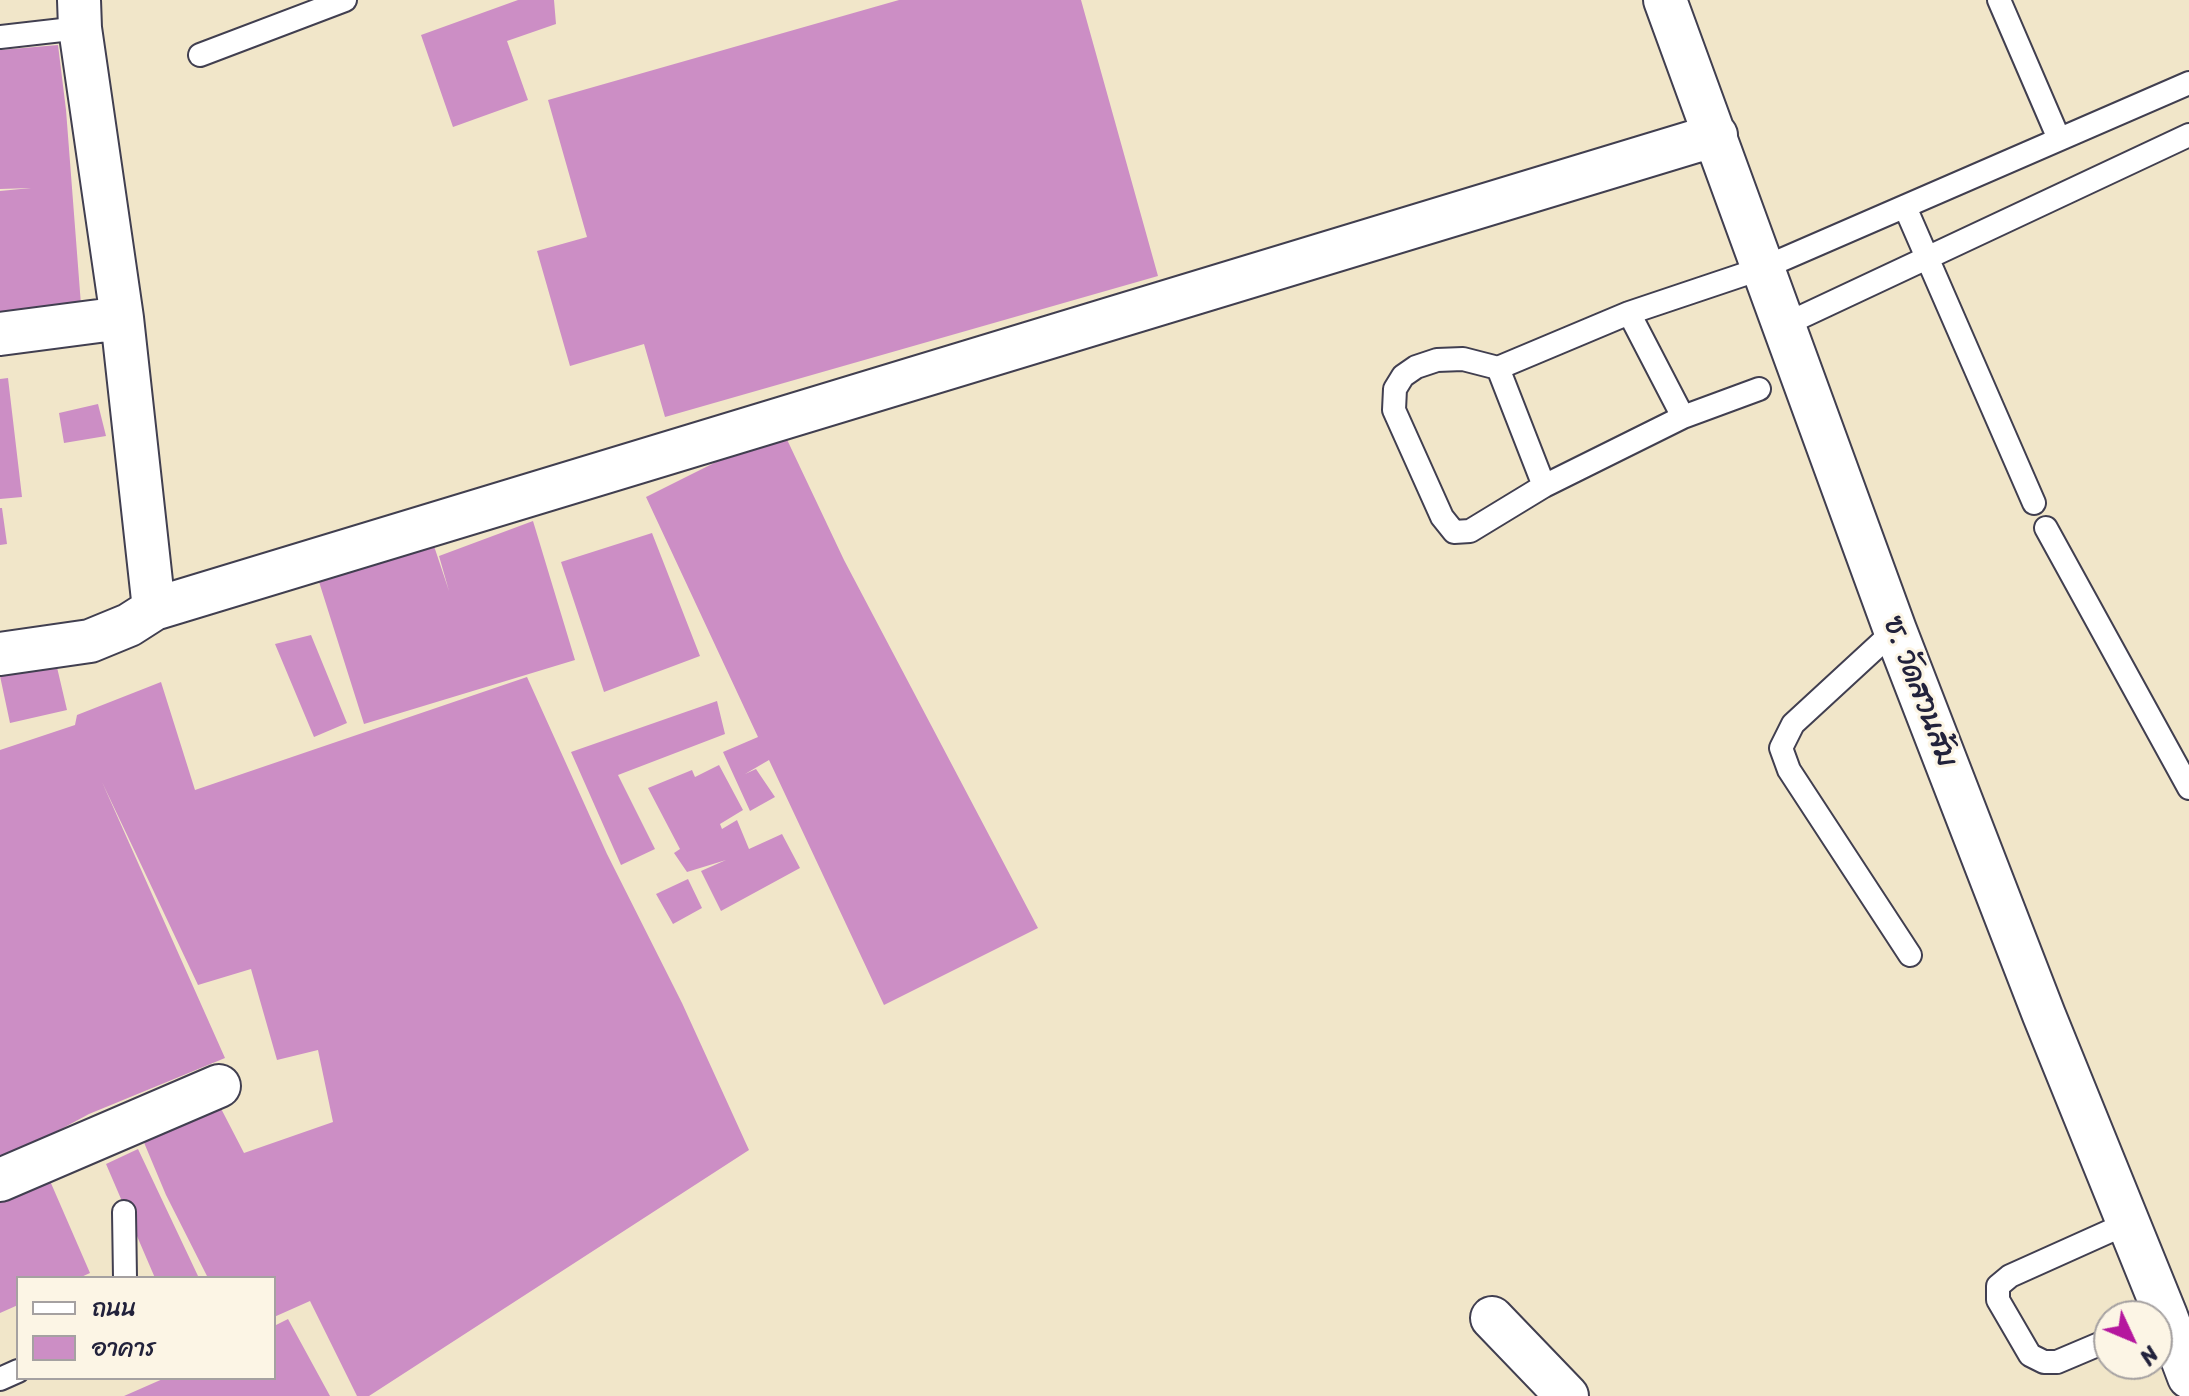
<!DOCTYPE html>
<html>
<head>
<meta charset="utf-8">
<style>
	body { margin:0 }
	#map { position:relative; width:2189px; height:1396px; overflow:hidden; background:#f1e6c9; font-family:Sriracha,"Playpen Sans Thai",sans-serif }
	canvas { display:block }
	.legend { position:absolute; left:16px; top:1276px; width:260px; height:104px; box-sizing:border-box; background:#fcf5e5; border:2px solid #a5a1a1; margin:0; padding:10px 14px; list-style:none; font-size:24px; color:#22223b }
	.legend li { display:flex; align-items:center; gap:16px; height:40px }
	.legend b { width:40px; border:2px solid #a5a1a1 }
	.north { position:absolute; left:2093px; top:1300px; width:80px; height:80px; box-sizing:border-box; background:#fcf5e5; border:2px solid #a5a1a1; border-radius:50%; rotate:134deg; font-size:22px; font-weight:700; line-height:32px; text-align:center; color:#22223b }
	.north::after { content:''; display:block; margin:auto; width:28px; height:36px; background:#b5179e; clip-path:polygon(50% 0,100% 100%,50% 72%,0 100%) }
</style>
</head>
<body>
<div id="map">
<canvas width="2189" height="1396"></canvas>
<ul class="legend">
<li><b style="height:10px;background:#fff"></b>ถนน</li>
<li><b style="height:22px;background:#cc8ec5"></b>อาคาร</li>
</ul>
<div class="north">N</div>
</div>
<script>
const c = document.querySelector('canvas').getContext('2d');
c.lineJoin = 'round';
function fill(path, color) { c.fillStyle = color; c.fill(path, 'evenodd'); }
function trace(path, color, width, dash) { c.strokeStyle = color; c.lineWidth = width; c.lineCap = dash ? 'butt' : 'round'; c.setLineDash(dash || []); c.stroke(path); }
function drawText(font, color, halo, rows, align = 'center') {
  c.font = font + ' Sriracha,"Playpen Sans Thai",sans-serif'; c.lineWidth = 6; c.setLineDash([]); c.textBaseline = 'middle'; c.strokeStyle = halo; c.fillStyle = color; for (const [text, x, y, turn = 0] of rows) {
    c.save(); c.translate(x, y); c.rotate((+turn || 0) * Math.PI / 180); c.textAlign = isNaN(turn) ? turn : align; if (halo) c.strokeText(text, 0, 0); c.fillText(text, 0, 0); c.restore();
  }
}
const building = new Path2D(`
	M518,0H554L556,24L507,41L528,100L453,127L421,35Z
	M899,0H1081L1158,276L665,417L644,344L570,366L537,251L587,237L548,100Z
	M58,45L66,110L82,318L0,325V191L31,188L0,189V50Z
	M8,378L22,497L0,499V379Z
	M98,404L106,436L64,443L59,413Z
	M782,429L844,560L1038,928L884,1005L769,760L745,774L756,769L775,797L750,811L723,752L758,737L646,497Z
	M0,508H2L7,544L0,545Z
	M533,521L575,660L364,724L314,566L430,534L449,591L439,556Z
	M652,533L700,656L604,692L561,562Z
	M311,635L347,723L314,737L275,644Z
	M56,663L67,710L10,723L0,676Z
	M527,677L607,854L682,1003L749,1150L369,1396H357L310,1301L274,1317V1278H208L166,1195L140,1133L214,1095L244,1153L333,1122L318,1050L277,1060L251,969L198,985L102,782L225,1058L89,1114L0,1162V750L75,725L77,715L161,682L195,790Z
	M717,701L725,734L618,775L655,849L621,865L571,752Z
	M719,765L743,810L720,824L722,829L737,820L749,849L782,834L800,868L721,911L701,871L726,860L687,872L674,853L680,849L648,788L692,770L695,777Z
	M688,879L702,908L673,924L656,894Z
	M138,1149L198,1276L194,1278H155L106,1164Z
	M47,1174L90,1273L79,1278H18V1305L0,1313V1194Z
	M288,1319L330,1396H124L165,1378H274V1326Z`);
const lane = new Path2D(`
	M1999,0L2059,139
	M0,37L80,28
	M200,55L345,0
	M1905,207L2034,503
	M1784,325L2189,135
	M1498,368L1544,486L1683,417L1629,313
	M1683,417L1759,389
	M1544,486L1470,531L1454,532L1442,517L1394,410L1395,389L1403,376L1416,367L1437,360L1463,359L1498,368L1629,313L1763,268L2189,83
	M2046,528L2189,788
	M1895,630L1793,724L1781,748L1789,770L1910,955
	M124,1212L125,1278
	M2109,1340L2057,1362H2044L2030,1355L1998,1300V1286L2010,1276L2128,1223
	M0,1379L18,1371`);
const street = new Path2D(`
	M79,0L80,28L122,318L154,609
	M1665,0L1895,630L2044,1015L2166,1316L2189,1377
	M0,334L122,318
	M0,654L90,641L129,625L154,609L1716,135
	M0,1180L219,1086
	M1492,1318L1567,1396`);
const streetNames = [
	["ซ. วัดสวนส้ม",1919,692,69]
];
fill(building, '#cc8ec5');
trace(lane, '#413f50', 26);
trace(street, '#413f50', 46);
trace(lane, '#fff', 22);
trace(street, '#fff', 42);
drawText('30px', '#22223b', '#fcf5e5', streetNames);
</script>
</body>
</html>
